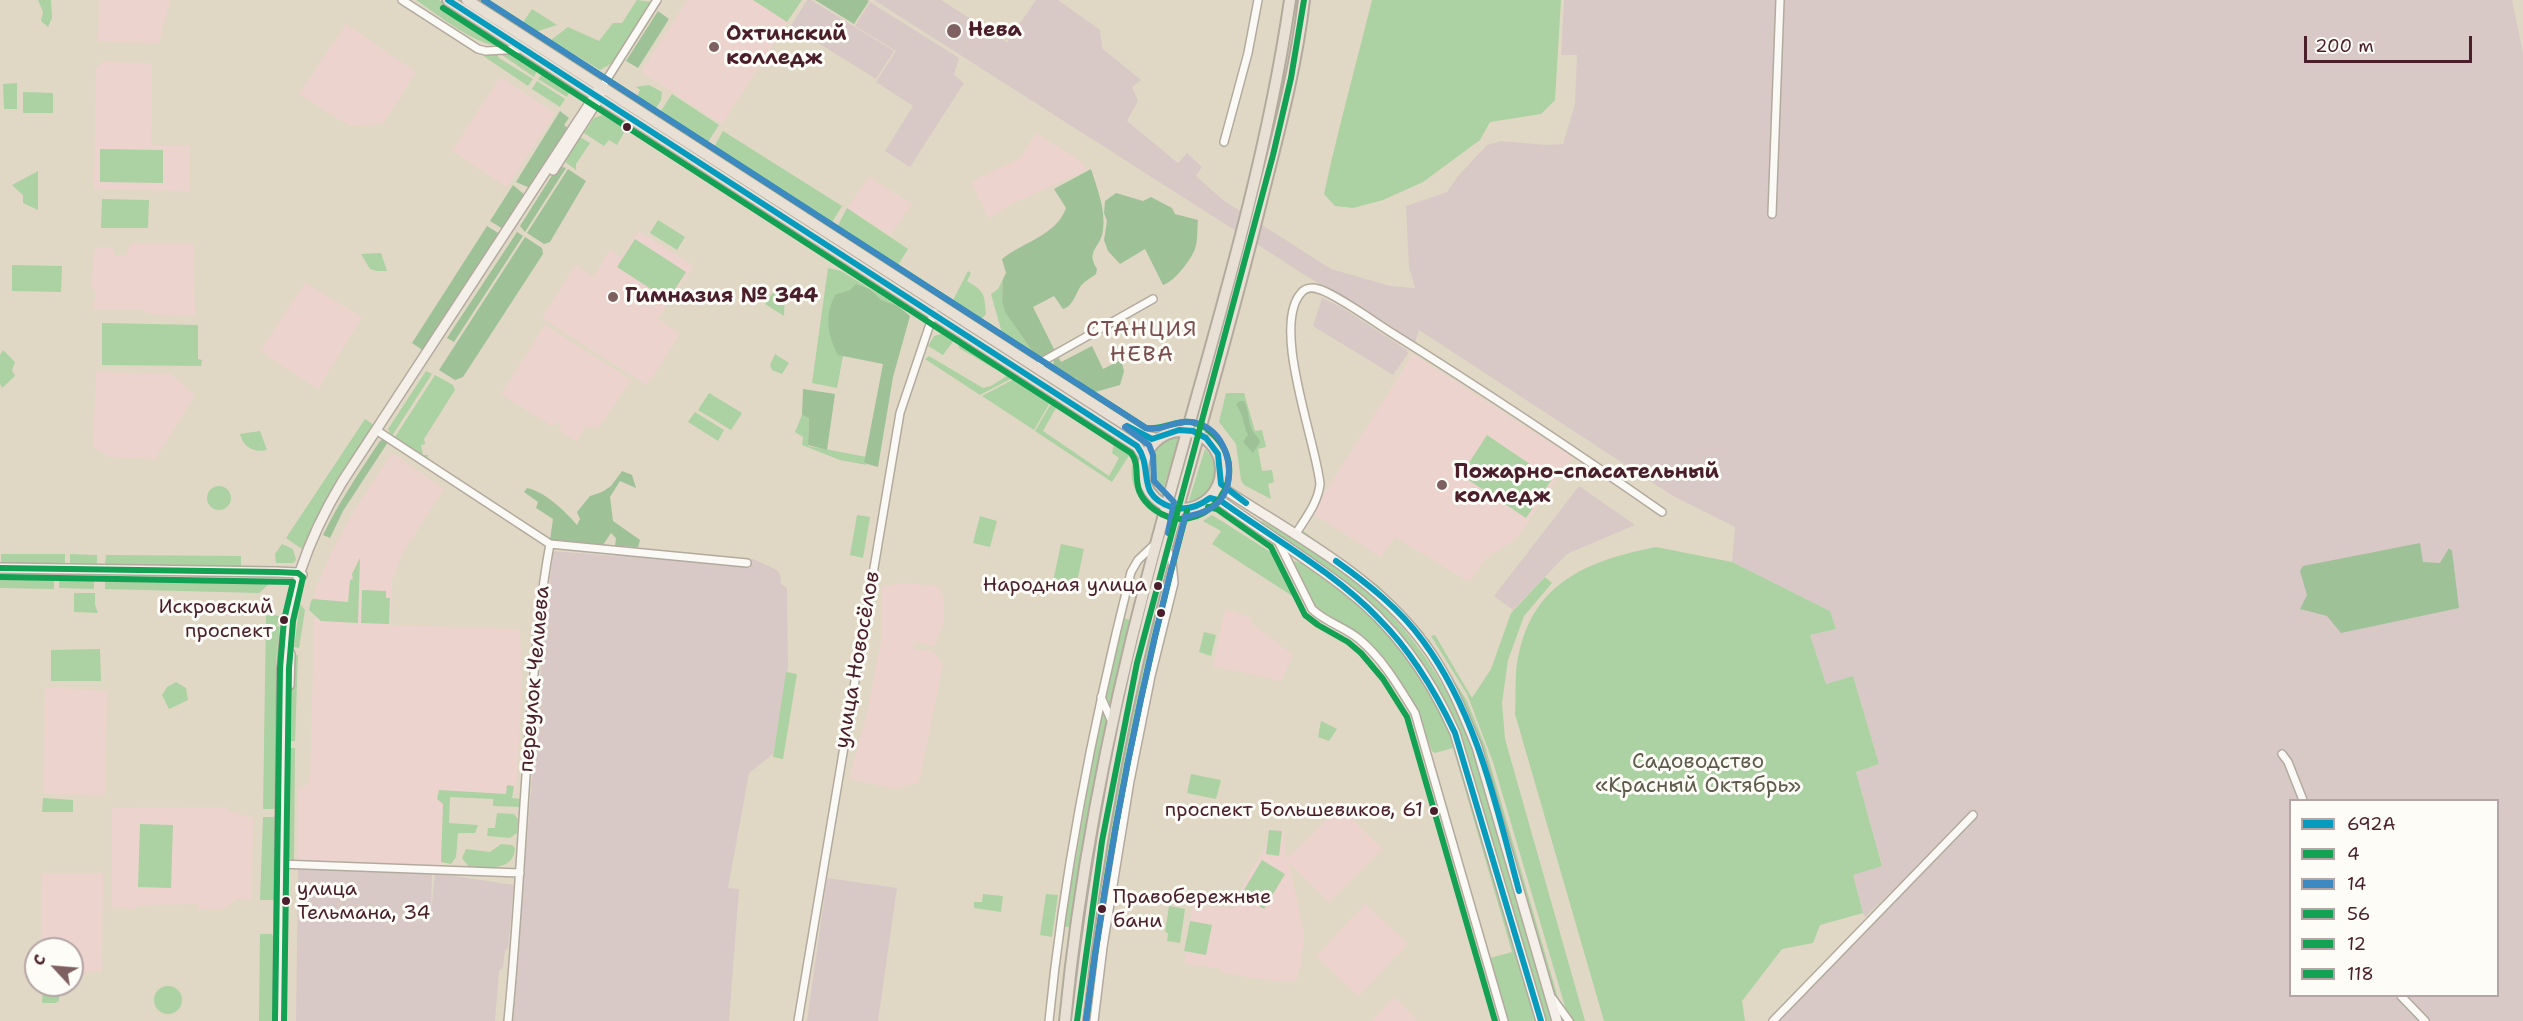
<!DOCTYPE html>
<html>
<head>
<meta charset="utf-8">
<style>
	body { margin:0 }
	#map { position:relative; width:2523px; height:1021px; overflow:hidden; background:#e0d8c5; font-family:"Shantell Sans",sans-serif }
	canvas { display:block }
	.legend { position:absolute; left:2289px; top:799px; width:210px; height:198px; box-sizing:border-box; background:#fdfcf7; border:2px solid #b5a4a5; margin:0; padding:8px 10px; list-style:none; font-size:18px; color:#4a1f2b }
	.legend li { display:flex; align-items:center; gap:12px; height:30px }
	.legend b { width:30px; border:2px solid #b5a4a5 }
	.north { position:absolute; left:24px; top:937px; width:60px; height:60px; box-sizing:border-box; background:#fdfcf7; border:2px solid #b5a4a5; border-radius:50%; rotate:296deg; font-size:16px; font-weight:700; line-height:24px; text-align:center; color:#4a1f2b }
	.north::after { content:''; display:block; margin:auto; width:21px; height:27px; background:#7e6061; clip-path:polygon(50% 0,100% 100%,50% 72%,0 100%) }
	.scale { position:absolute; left:2304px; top:36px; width:168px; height:27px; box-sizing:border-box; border:3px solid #4a1f2b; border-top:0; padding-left:8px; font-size:18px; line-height:21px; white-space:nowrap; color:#4a1f2b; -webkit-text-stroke:4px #fdfcf7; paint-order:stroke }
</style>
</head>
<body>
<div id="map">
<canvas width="2523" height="1021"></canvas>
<ul class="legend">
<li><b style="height:8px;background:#079bbe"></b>692А</li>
<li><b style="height:8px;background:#13a153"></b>4</li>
<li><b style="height:8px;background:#3d8ac2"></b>14</li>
<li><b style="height:8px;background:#13a153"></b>56</li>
<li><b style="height:8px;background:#13a153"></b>12</li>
<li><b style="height:8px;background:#13a153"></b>118</li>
</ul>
<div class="north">С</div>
<div class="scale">200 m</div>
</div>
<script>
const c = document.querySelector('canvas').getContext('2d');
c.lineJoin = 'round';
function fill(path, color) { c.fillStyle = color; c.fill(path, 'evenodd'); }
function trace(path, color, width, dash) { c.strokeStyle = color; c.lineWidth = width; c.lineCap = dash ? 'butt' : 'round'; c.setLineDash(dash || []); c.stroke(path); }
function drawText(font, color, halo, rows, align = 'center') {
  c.font = font + ' "Shantell Sans",sans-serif'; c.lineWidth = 6; c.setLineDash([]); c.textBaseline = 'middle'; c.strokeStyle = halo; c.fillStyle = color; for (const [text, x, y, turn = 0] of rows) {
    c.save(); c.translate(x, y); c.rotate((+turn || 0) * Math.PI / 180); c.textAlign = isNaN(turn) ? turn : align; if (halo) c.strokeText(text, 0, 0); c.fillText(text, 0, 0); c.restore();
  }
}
const built = new Path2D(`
	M99,0H170L159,43L98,42Z
	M687,0H802L722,124L641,72Z
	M346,24L416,72L383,124L350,126L299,94Z
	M104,62L152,63L151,146H189L190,191L94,189L96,68Z
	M500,77L555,113L507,187L452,151Z
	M1036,133L1080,161L1087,170L1011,204L989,218L971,182L1020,158Z
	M869,177L912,204L890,235L847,208Z
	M639,231L693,266L658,319L680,334L647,385L542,318L575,265L593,277L610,250L621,257Z
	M131,244H193L195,316L147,314L144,310H94L95,290L91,287L95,247H112L115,255H126Z
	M305,283L362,317L318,389L260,351Z
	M545,325L631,380L599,427H585L577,441L560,431L561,425L558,424L556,422L552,426L501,394Z
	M1413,354L1572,457L1517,538L1485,559L1469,582L1395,537L1381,557L1312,513Z
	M96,372L171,374L195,395L155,459L111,457L93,447Z
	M392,453L444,489L402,554L392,581L390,625L520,629L522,683L516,794L447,791L443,862L441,866L298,861V790L310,781L315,589L334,547L350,517Z
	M902,583L937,586L944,597V622L934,647L918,642L912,644L914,649L933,651L943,664L919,782L895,789L849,779L868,709L881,640V587Z
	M1225,609L1252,618V624L1293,655L1281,681L1213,666Z
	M45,687L107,691L105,795L44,794Z
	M228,807V811L253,818L252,899H235L228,907L223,909H198V904L137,905L136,909L117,908L112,906V808Z
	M1340,807L1382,849L1329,902L1289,863L1304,934L1301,965L1296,981H1273L1224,973L1219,968L1185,964L1186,952L1183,951L1193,906L1234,908L1238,905L1237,896L1267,844L1268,829L1283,830L1287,859Z
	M42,873H103L102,972L72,973V949H41Z
	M1365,904L1408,944L1358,996L1316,956Z
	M1394,997L1417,1021H1371Z`);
const industrial = new Path2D(`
	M807,0H811L894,51L876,79L791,26Z
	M874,0H941L1007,42L1036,0H1058L1100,30L1102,48L1141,80L1132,87L1138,101L1127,121L1178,163L1187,153L1202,167L1196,176L1223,200L1331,269L1390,286L1415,288L1409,267L1406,206L1447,192L1458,176L1487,145L1501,141L1547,145L1563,144L1575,104L1577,55H1561L1564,0H2512L2523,53V1021H1779L1899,897L1891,892L1865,917L1863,913L1853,875L1882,865L1856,772L1879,764L1853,676L1826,684L1810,635L1836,629L1830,611L1732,562L1735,527L1673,496L1419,330L1415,343L1388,328ZM2290,800H2498V996H2290Z
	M870,2L959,58L954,75L964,83L910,167L885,151L913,106L876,82L896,51L855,26Z
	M1322,298L1341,307L1407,350L1408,354L1393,375L1313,326Z
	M1579,486L1635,525L1567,554L1513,610L1494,596Z
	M623,548L753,559L777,570L780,574L781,584L787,588L788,667L773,754L749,773L728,888L739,889L729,1021H512L541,666L553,551L615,556Z
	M298,868L432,871L431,914L435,873L514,885L508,949L505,950L503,967L499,971L495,1021H296Z
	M827,878L897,888L878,1021H807Z`);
const green = new Path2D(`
	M38,0H51L52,18L48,27L41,21L43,12Z
	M416,0H439L506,45C483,52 437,14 416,0Z
	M637,0L653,2L616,61L600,70L551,40L568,27L599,41L613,23H622Z
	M753,0H802L787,22Z
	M1372,0H1561L1555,100L1541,114L1490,122L1480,140L1423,182L1383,200L1353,208L1335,206L1324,194C1338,129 1356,65 1372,0Z
	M532,9L557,25L535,32L522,24Z
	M476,51L496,53L499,58L533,79L528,86Z
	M499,53H514L538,68L534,77Z
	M544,72L571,89L567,97L538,79Z
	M537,81L565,99L560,107L532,89Z
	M17,83V109H4L3,84Z
	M649,85L662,92L661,100L655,110L636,98L640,90L636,87Z
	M23,92L53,93V113H23Z
	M672,94L719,125L706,145L659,114Z
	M602,115L626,129L617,145L609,140L604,146L584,133L594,118Z
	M723,131L842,206L831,224L827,225L716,154L715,145Z
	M578,136L590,143L576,164V170L564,161Z
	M100,149L163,150V183L100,182Z
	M38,171V210L23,203V195L12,185Z
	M102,199L149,200L148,228H101Z
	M847,208L908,249L896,268L835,231Z
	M658,220L685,237L677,250L650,233Z
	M635,239L686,272L668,300L617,267Z
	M381,253L387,271H377L370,269L361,254Z
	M12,265L62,266L61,292L12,291Z
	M828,268L841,271L898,306L880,300L871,290H850L836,294L843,356L837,388L812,383Z
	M968,271L971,273L967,281C985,292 984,293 986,314L980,320L972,321L950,306Z
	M1003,279L1002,301L1006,313L1037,358L1002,333L991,294L998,289Z
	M776,288L785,294L784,316L765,304Z
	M102,323L198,325V359L202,360L201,366L102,365Z
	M945,333L951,335L952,333L955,339L943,355L928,346L934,336Z
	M958,337L1003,366L996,369L993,368L959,348Z
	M3,350L15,362L12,370L15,376L2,388L0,384V355Z
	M775,354L789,363L782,374L772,370L770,365Z
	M929,356L983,388L991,386L1010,374L1016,376L980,395L925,359Z
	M426,371L432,374L392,436L388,429Z
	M435,375L453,385L455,390L424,439L425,444L421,445L423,455H428L427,459L395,437Z
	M1018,377L1052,399L1034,430L982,396Z
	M709,393L742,413L731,430L698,410Z
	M1226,393H1244L1255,431L1262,430L1266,447L1258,449L1262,471L1272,470L1274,482L1268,484L1271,499L1244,485L1241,480L1236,444L1219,422Z
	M1053,400L1057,406L1043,431L1109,476L1119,458L1112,453L1114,443L1118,442L1132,451L1112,482L1035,431Z
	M695,412L724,430L718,441L688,422Z
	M802,415L809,418L808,446L867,457L864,463L867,465L840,460L802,445L803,437L795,432Z
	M365,419L375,426L334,489L302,549L286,538Z
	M1210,430C1227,438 1237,465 1229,483L1224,451Z
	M260,431L267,450C254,453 243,447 240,434Z
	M1487,435L1552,479L1526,518L1461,475Z
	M1175,436L1179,439L1163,490L1160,491C1143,471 1150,444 1175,436Z
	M1205,449C1224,467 1214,497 1190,503L1189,500Z
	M1136,455L1140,486L1153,505L1156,514C1138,506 1124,473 1136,455Z
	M207 498a12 12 0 1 1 24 0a12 12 0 1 1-24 0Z
	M857,515L870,517L863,558L850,555Z
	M1212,515L1272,553L1300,601L1212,544L1221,531L1203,521Z
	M980,516L997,521L990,547L973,543Z
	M1262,521C1369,576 1438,647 1477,762L1553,1021H1544L1466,754L1426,670L1397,632L1260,523Z
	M1303,531L1379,586L1425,634L1421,635L1304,536Z
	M282,544L293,549L296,560L293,563H276L275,554Z
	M1061,544L1084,549L1075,591L1052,586Z
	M1656,547L1732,562L1830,611L1836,629L1810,635L1826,684L1853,676L1879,764L1856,772L1882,866L1853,875L1863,913L1820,925L1813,943L1782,949L1742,1001L1745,1021H1604L1515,714C1516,701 1515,687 1516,673C1525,587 1580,562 1656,547Z
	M1,554H65V565L1,564Z
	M70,554L97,555V565H70Z
	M106,555L241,556V567L105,565Z
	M360,558L358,623L321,621L309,610L311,601L313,599L348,602L350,580L353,579L352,574Z
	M1293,561C1303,562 1313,571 1321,576C1376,611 1412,660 1444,716L1537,1021H1508L1490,958L1512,952L1453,748L1435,753L1432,751L1415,705L1382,656L1358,633L1324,613L1315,605Z
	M0,577H54V589L0,588Z
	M59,577L94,578V589L59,588Z
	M1545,577L1552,583L1524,616L1508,660L1502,703L1505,739L1585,1021H1573L1566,1010L1493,762L1467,694L1431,636L1435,635L1472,698L1491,669L1511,613Z
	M105,579L261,581L269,584L259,593L105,589Z
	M362,590L386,591V598H390L389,624L361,623Z
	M74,593H95V605L98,613L74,612Z
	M300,604L305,610L299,648L294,647Z
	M272,614L279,616L277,626L280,627L276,660V809H263L266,616Z
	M1123,618L1131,620L1110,712L1105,695Z
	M1153,620L1161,622L1131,757L1109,879L1102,878L1123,755Z
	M1204,632L1216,635L1211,656L1199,652Z
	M1428,638L1467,701L1485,746L1560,1005L1554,997L1481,749L1426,640Z
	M100,649L101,681H51V650Z
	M293,655H298L295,741H291Z
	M786,672L797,674L783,759L773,757Z
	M176,682L186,688L188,700L169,709L162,695L167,687Z
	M1102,708L1108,724L1072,928L1064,926Z
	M1321,721L1337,729L1329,741L1318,737Z
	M290,748H295L294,861L289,858Z
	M1191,774L1221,780L1216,799L1187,793Z
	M507,785L514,786L512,798L521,799L520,807L493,806V799L450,797L449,823L478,825L475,833H458L456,857L451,864L441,862L443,804L437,799L439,790L506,794Z
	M43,798L73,800V812H42Z
	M497,813L514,814L518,819L517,833L510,838L487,836L488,828H495Z
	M263,817H276L275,900H260Z
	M140,824L173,825L171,888L138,887Z
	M1269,830L1282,831L1279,856L1266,854Z
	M501,844L512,845L515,848C514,872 485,868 468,866L462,858L466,849L490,852Z
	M1262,860L1285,874L1264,909L1241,895Z
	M983,894L1003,896L1001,912L974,908V902H982Z
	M1046,894L1058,895L1052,937L1040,935Z
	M1169,906L1185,909L1180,943L1167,941L1168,933L1165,932Z
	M1190,921L1212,925L1206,955L1184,951Z
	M260,934H272L274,940L273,1021H259Z
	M1090,948L1099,949L1090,1021H1082Z
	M43,986L59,989V1001L55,1003H42Z
	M154 1000a14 14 0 1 1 28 0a14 14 0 1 1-28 0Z`);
const forest = new Path2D(`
	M815,0H867L869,1L854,24Z
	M658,11L669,19L638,68L626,61Z
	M560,111L569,118L564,125L568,128L530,188L516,182Z
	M558,166L566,168L525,232L520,226Z
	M568,169L586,181L550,242L544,244L527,233Z
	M1091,169C1097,188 1106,210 1103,230C1101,248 1085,250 1097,269L1096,274C1091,278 1083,282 1080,287C1076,294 1072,307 1063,309L1054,296L1033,307L1055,351L1046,358H1037L1005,312L1002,301L1003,279L1006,273L1002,259C1023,242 1057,235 1066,208L1054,189Z
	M513,185L525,195L503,229L490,221Z
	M1116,193L1143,201L1151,197L1172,208L1175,214L1198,220C1197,228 1198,241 1195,249C1191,260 1174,282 1163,285L1145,249L1120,264L1108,251L1104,240L1107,221L1104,213L1105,201Z
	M487,226L500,234L424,351L412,343Z
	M517,232L523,236L454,342L447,338Z
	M525,237L542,248L543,254L463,377L455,380L439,370Z
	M856,284L871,290L881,300L898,306L910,316L893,377L878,467L864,463L883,364L838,355C827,334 824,314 836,294L850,290Z
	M1092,346L1103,369L1121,360L1124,371L1120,385L1095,392L1083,387L1077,379L1053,367L1054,360L1059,358L1061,362Z
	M803,389L835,394L827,450L808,445L809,418L802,415Z
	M1240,401H1244C1249,410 1248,420 1252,430C1255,435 1258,436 1260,442L1253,453L1243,442L1248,435C1242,422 1244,416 1236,404Z
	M384,439L388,442L343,511L330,538L323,535C339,502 360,471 380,441Z
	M622,471L632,475L636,488L620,481L610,497L613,521L640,540L638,547L615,546L616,538L611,533L603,545L560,543L550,540L553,519L536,508L538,502L524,492L527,488C544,491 566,512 577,525L580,519L577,512L590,496L602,492L611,486Z
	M2420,543L2423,562L2440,563L2449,548L2452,551L2459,608L2341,633L2327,616L2300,609L2307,595L2300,571L2303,566Z`);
const street = new Path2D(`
	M402,0L478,49L486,51L523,49
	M602,87L657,0
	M1224,142L1248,53L1258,0
	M1772,214L1780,0
	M1037,368L1045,360L1153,299
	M376,430L550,544L747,563
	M1295,535C1305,519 1318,503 1320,484C1316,442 1271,327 1301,293C1305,288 1312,287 1318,289C1333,292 1376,323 1392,333C1483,390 1573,450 1662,512
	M1279,543L1312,609C1325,622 1345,627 1359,639C1383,659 1399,687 1415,713L1504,1021
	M1101,697L1112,722
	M2282,754L2288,762L2303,800
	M280,864L520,873
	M2401,996L2425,1021
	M1553,999L1569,1021
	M508,1021C518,921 522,821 530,721C535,662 539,603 550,544
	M798,1021L900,413L934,312
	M1049,1021C1064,870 1094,719 1131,572L1138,560L1154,545
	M1094,1021L1103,947L1130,781L1151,676L1174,583L1172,561L1167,549
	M1773,1021L1973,815`);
const secondary = new Path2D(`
	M553,170L599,98L601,92
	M1220,480L1227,491C1296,536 1372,575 1422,641C1447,673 1462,710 1477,747L1557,1021
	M1210,498L1221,501C1262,531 1305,557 1345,588C1395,626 1430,677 1455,733L1541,1021
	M0,568L277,572L298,573L302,575
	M289,685L290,654
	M278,1021L282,668C286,599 307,540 342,482L598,91`);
const primary = new Path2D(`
	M448,0L1137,446L1145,458
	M467,0L1090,402L1143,436L1157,439
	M1143 470a39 39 0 1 1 78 0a39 39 0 1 1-78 0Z
	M1065,1021C1079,876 1109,723 1146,582C1196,388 1261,198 1290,0
	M1077,1021C1095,861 1124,701 1167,546C1199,433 1232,320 1260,206C1277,138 1296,70 1304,0`);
const bus1 = new Path2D(`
	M448,0L1137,446C1154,469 1135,495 1171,507C1185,511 1198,507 1210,498L1221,501C1274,539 1334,572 1379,619C1412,652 1435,691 1455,733L1541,1021
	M1127,426L1152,439L1179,430L1193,431L1206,438L1218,454L1221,484L1246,503
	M1336,561C1368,584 1400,609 1423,641C1477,714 1496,805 1519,891`);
const bus2 = new Path2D(`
	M443,8L1131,453C1144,470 1126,489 1155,510C1198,541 1251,485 1220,442C1214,434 1206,425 1195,423C1177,418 1163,431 1146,428L484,0
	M1208,507L1217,509L1271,547L1305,615L1318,625L1348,642L1361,653L1383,679L1407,717L1495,1021
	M1086,1021C1108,848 1141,679 1187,511`);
const bus3 = new Path2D(`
	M484,0L1146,428C1166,432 1177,416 1200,424C1227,433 1238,477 1221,499C1212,511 1199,514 1185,517C1140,683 1108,850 1086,1021
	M1125,427L1149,445L1153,455L1154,481L1174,502L1168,533`);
const bus4 = new Path2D(`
	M1077,1021L1102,841L1137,663L1273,155L1291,78L1304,0`);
const bus5 = new Path2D(`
	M0,568L277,572L298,573L303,577L293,621L289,668L284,1021`);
const bus6 = new Path2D(`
	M0,577L293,582L284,620L280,668L275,1021`);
const markers = [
	[954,31,8,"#7e6061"],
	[714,47,6,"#7e6061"],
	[627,127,5,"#4a1f2b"],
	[613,297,6,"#7e6061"],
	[1442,485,6,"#7e6061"],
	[1158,586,5,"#4a1f2b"],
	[1161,613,5,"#4a1f2b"],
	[284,620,5,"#4a1f2b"],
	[1434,811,5,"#4a1f2b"],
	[286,901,5,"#4a1f2b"],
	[1102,909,5,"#4a1f2b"]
];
const busNames = [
	["Народная улица",1147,586],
	["Искровский",273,608],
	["проспект",273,632],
	["проспект Большевиков, 61",1423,811],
	["улица",297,890,"left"],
	["Тельмана, 34",297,914,"left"],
	["Правобережные",1113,898,"left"],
	["бани",1113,922,"left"]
];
const poiNames = [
	["Нева",968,31],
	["Охтинский",726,35],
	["колледж",726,59],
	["Гимназия № 344",625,297],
	["Пожарно-спасательный",1454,473],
	["колледж",1454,497]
];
const streetNames = [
	["улица Новосёлов",858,660,-80],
	["переулок Челиева",535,679,-85]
];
const parkNames = [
	["Садоводство",1698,763],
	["«Красный Октябрь»",1698,787]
];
const neighbourhoodNames = [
	["СТАНЦИЯ",1142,330],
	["НЕВА",1142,355]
];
fill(built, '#edd3ce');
fill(industrial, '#d8c9c7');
fill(green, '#acd1a3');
fill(forest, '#9ec198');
trace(street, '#b3aa9e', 10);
trace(secondary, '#b3aa9e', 12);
trace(primary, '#b3aa9e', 14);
trace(street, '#faf9f6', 7);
trace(secondary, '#f4f0e9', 9);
trace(primary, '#e9e0d5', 10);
trace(bus1, '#079bbe', 6);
trace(bus2, '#13a153', 6);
trace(bus3, '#3d8ac2', 6);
trace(bus4, '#13a153', 6);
trace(bus5, '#13a153', 6);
trace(bus6, '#13a153', 6);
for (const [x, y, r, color] of markers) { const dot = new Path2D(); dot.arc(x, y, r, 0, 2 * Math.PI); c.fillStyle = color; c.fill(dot); trace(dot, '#fdfcf7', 2); }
drawText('20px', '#4a1f2b', '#fdfcf7', busNames, 'right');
drawText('bold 21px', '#4a1f2b', '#fdfcf7', poiNames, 'left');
drawText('21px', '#4a1f2b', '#fdfcf7', streetNames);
drawText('21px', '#5d5b4c', '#fdfcf7', parkNames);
c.letterSpacing = '1.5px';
drawText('22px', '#7b4f4f', '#fdfcf7', neighbourhoodNames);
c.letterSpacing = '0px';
</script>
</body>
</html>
